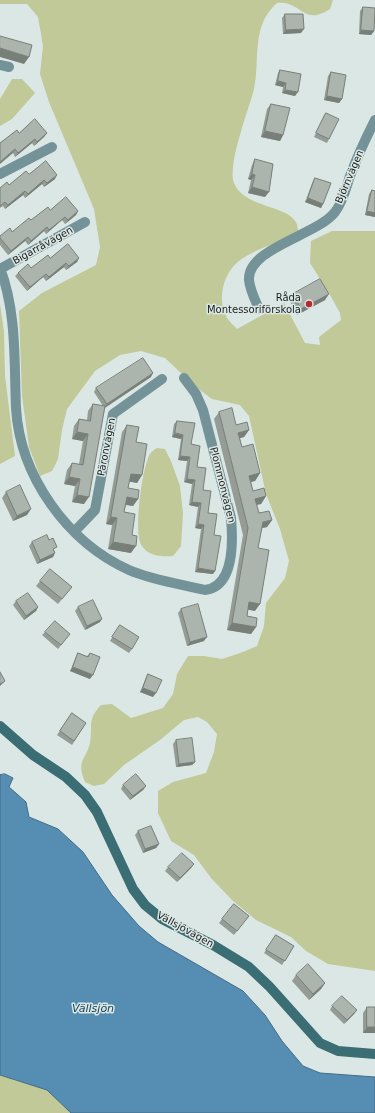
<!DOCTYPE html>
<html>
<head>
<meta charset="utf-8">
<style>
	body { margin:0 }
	canvas { display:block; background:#dae7e4 }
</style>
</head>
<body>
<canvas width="375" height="1113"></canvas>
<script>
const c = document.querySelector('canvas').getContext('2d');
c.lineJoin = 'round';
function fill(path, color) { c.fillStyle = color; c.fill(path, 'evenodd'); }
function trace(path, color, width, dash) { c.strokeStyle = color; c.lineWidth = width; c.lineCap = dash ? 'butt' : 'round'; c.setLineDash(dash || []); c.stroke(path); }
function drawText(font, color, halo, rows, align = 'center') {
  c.font = font + ' "DejaVu Sans",sans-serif'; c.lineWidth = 3; c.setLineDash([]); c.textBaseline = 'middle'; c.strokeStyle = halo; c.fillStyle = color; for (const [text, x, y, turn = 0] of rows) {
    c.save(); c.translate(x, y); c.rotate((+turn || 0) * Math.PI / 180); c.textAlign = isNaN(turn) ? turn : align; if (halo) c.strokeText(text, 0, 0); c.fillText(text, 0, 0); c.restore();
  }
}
const green = new Path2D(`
	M0,0H333L330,9C302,27 302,0 277,3C273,6 266,15 264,20C254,42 259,66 254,89C249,109 227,165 234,183C246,212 299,203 298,231C281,243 260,247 243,258C224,270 216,297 227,318C230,322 234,326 237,329L284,303L305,343L320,345L319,337L341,320L340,313L329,293L310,263L311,241L332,231H375V971L328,964L306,951L291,937L256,920L232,900L211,878L194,855L171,841L158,813V791L173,782L206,773L214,752L217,734L207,722L198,717L184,720L160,740L124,765L104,784L94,786L85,782C76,760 86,760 90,743C93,724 87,720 101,705L112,704L131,718L163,708L173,694L177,674L188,656H204L222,659L243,652L257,646L264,626L266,603L285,578L289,561L280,529L266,494L249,416L240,405L212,399L196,387L165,358L141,351L120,355L95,371L67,409L62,430L58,459L52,471L40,476L29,447L22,396L19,311L42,293L96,265L100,247L94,209L49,102L40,74L43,46L38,17L27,4H0Z
	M12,79H22L35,93L12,119L0,126V99Z
	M0,304L4,332L5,376L15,456L0,464Z
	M157,448L165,449L171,461L180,486L183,513L181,546L173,556C162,557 148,556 142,546C133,534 142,467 150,454C152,451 154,450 157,448Z
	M0,1075L47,1090L71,1113H0Z`);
const water = new Path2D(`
	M5,774L13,778L9,787L26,802L29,817L58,829L83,852L112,895L139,926L158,942L243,991L265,1015L282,1041L303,1066L320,1073L375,1077V1113H71L47,1090L0,1075V775Z`);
const street = new Path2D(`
	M0,65L9,67
	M0,174L52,147
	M0,268C17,313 14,362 16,408C20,476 67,542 129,570C152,580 180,584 205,590C235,586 233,541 231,518L203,410L196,394L184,378
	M0,269L85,222
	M259,309C255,300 250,290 249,280C247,248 318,235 335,212C343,202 346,188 350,176C357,157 366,138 375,120
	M75,531L95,510L113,414L162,379`);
const secondary = new Path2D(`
	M0,726L33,755L66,777L85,795L97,812L133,889L145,905L162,919L213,945L249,967L269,986L320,1043L338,1051L375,1054`);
const wall = new Path2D(`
	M363,7L374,31L371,35L359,34L360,11Z
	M285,14L301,33L283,34L282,18Z
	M280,70L295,96L282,93L283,87L275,85L278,73Z
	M331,72L342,99L339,103L324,100L328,76Z
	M271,104L283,135L280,141L261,137L267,109Z
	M326,113L329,139L327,143L314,137L324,116Z
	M19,133H47L44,137L34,146L32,143L15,157L13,153L0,143Z
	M255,159L265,197L248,193L251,180L248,179L252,165Z
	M29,174L55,179L44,187L42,184L25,198L23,195L5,209L3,206L0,208V188L9,185Z
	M315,178L323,204L321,208L305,202L313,181Z
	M372,190L375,191V217L365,215L369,194Z
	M50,210L78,211L76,215L65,224L62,220L46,234L44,231L28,245L25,241L8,255L0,245V236L12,232L31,220Z
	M50,258H79L77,262L66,270L64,267L46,281L43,277L27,291L15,276L18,273L31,268Z
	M293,294L325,300L297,315L289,299Z
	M151,377L105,408L84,504L72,502L75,486L64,484L67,470L72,463L79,464L83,441L72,439L74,426L79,419L87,420L88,411L93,404L103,406L94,392L96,388Z
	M219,412L236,425L249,430L244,437L240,438L242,447L260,473L255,481L251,482L253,491L266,496L261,504L256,505L259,513L272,520L267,527L262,528L258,548L255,611L248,609L247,616L256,627L251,634L227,630L243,535L214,419Z
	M177,421L191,444L203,490L208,513L214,535L215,571L213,574L195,572L201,529L195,528L198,507L189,505L192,484L184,482L187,461L178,460L181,439L172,437L174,424Z
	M127,425L136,442L142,475L137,483L129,481L128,488L138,499L133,506L126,505L124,512L132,535L131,553L108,549L112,525L106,524L122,432Z
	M6,492L27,515L13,521L2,498Z
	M32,542L55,551L53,557L37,564L29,546Z
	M40,581L72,587L58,604L36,586Z
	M16,601L38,607L36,611L24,620L13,605Z
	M78,607L100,622L85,630L75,611Z
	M181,609L204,641L187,646L178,613Z
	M120,625L132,649L129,653L110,641Z
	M45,632L70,634L58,649L42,635Z
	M78,653L87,656L90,653V679L70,671L76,657Z
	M148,674L153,697L140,692L146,678Z
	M72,713L86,723L72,745L57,735Z
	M176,740L195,762L192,765L176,767L173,744Z
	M123,785L146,786L143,790L130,800L121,789Z
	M138,831L159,844L156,848L143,853L135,835Z
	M194,864L191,868L177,882L165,871L168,867Z
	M234,904L249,916L234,935L219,923Z
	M276,935L294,946L282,965L264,953Z
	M296,975L325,983L321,989L309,1000L292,981Z
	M332,1006L357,1010L354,1014L344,1024L330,1010Z
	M367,1007H375V1033H363V1013Z`);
const shadedWall = new Path2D(`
	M304,29L301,33L283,34L286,30Z
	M361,30L374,31L371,35L359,34Z
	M0,48L29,57L24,64L0,57Z
	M278,81L286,83L283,87L275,85Z
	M285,90L298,92L295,96L282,93Z
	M327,96L342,99L339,103L324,100Z
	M265,131L283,135L280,141L261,137Z
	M47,133L44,137L34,146L37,142Z
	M35,139L32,143L15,157L18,153Z
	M15,149L13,153L0,164V162Z
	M252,174L255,175L251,180L248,179Z
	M57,175L55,179L44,187L47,183Z
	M44,180L42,184L25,198L28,194Z
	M252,187L269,192L265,197L248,193Z
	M25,191L23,195L5,209L8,205Z
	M308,198L323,204L321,208L305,202Z
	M78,211L76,215L65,224L68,220Z
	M367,211L375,213V217L365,215Z
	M65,217L62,220L46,234L49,230Z
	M47,227L44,231L28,245L31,241Z
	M28,237L25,241L8,255L11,251Z
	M79,258L77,262L66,270L69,266Z
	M66,263L64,267L46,281L49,277Z
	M46,274L43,277L27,291L30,287Z
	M329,294L325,300L297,315L301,309Z
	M153,373L151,377L104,408L107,404Z
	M249,430L244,437L233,440L238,433Z
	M77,432L88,434L83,441L72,439Z
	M175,433L183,435L181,439L172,437Z
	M180,456L190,457L187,461L178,460Z
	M260,473L255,481L244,483L249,476Z
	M131,474L142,475L137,483L126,481Z
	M69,477L80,479L75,486L64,484Z
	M187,479L195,480L192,484L184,482Z
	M77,495L89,497L84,504L72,502Z
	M266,496L261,504L250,506L255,499Z
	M127,497L138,499L133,506L122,504Z
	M192,502L201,503L198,507L189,505Z
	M31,509L27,515L13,521L17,516Z
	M111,517L117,518L112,525L106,524Z
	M272,520L267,527L258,529L263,522Z
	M198,524L204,525L201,529L195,528Z
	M113,542L136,546L131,553L108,549Z
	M55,553L53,557L37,564L40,560Z
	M198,568L215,571L213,574L195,572Z
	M249,602L260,604L255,611L244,609Z
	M38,607L36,611L24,620L26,616Z
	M102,619L100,622L85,630L87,626Z
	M232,623L256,627L251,634L227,630Z
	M207,637L204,641L187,646L190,642Z
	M73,667L93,675L90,679L70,671Z
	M5,681L0,686V684Z
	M143,688L156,693L153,697L140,692Z
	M195,762L192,765L176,767L179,764Z
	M146,786L143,790L130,800L133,796Z
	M159,844L156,848L143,853L145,849Z
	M194,864L191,868L177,882L180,878Z
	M325,983L321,989L309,1000L313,994Z
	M357,1010L354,1014L344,1024L347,1020Z
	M367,1027H375V1033H363Z`);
const building = new Path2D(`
	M363,7L375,8L374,31L361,30Z
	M285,14H303L304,29L286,30Z
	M0,36L32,45L29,57L0,48Z
	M280,70L301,74L298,92L285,90L286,83L278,81Z
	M331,72L346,75L342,99L327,96Z
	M271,104L290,108L283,135L265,131Z
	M326,113L339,119L329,139L316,133Z
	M35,119L47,133L37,142L35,139L18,153L15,149L0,162V143L17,130L19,133Z
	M255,159L273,164L269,192L252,187L255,175L252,174Z
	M46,161L57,175L47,183L44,180L28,194L25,191L8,205L5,202L0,206V188L7,182L9,185L26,171L29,174Z
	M315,178L331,183L323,204L308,198Z
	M372,190L375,191V213L367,211Z
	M66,197L78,211L68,220L65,217L49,230L47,227L31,241L28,237L11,251L0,238V236L10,228L12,232L29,218L31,220L48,207L50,210Z
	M68,244L79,258L69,266L66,263L49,277L46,274L30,287L18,273L28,264L31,268L48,255L50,258Z
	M320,279L329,294L301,309L293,294Z
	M143,358L153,373L107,404L96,388Z
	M93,404L105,406L89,497L77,495L80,479L69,477L72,463L83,465L88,434L77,432L79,419L90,421Z
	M232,408L236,425L247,422L249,430L238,433L242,447L253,444L260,473L249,476L253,491L264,488L266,496L255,499L259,513L269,511L272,520L263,522L258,548L269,550L260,604L249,602L247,616L257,618L256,627L232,623L248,528L219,412Z
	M177,421L195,423L191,444L200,446L197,467L206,468L203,490L211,491L208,513L217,514L214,535L221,536L215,571L198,568L204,525L198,524L201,503L192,502L195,480L187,479L190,457L180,456L183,435L175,433Z
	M127,425L139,427L136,442L147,444L142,475L131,474L128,488L139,490L138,499L127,497L124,512L135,514L132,535L137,536L136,546L113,542L117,518L111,517Z
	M20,485L31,509L17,516L6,492Z
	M47,535L49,540L53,538L57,547L53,549L55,553L40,560L32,542Z
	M50,569L72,587L62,599L40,581Z
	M28,593L38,607L26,616L16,601Z
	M93,600L102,619L87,626L78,607Z
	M198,604L207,637L190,642L181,609Z
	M55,621L70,634L61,645L45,632Z
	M120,625L139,637L132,649L112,637Z
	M78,653L88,657L90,653L100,657L93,675L73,667Z
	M0,672L5,681L0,684Z
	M148,674L162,680L156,693L143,688Z
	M72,713L86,723L74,741L60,731Z
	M192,738L195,762L179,764L176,740Z
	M136,774L146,786L133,796L123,785Z
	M151,826L159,844L145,849L138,831Z
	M182,853L194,864L180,878L168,867Z
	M234,904L249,916L237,931L222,919Z
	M276,935L294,946L285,961L266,950Z
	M308,964L325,983L313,994L296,975Z
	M342,996L357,1010L347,1020L332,1006Z
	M367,1007H375V1027H367Z`);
const markers = [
	[309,304,4,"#b9282f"]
];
const streetNames = [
	["Björnvägen",350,177,-67],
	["Bigarråvägen",43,246,-29],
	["Päronvägen",107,447,-79],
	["Plommonvägen",222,485,76],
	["Vällsjövägen",185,930,29]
];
const poiNames = [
	["Råda",301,298],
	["Montessoriförskola",301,310]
];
const waterNames = [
	["Vällsjön",93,1009]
];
fill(green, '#c0c997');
fill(water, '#568db2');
trace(water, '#446c86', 1);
trace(street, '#749399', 10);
trace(secondary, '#3b6d74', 10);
fill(wall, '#949c95');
fill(shadedWall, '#787f79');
fill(building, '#acb5ad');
trace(building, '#787f79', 1);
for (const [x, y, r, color] of markers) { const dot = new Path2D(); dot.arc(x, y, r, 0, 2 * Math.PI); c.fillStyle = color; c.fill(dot); trace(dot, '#dae7e4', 1.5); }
drawText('10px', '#1b1f1e', '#dae7e4', streetNames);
drawText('10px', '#1b1f1e', '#dae7e4', poiNames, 'right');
drawText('italic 11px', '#103d57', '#dae7e4', waterNames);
</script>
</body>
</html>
